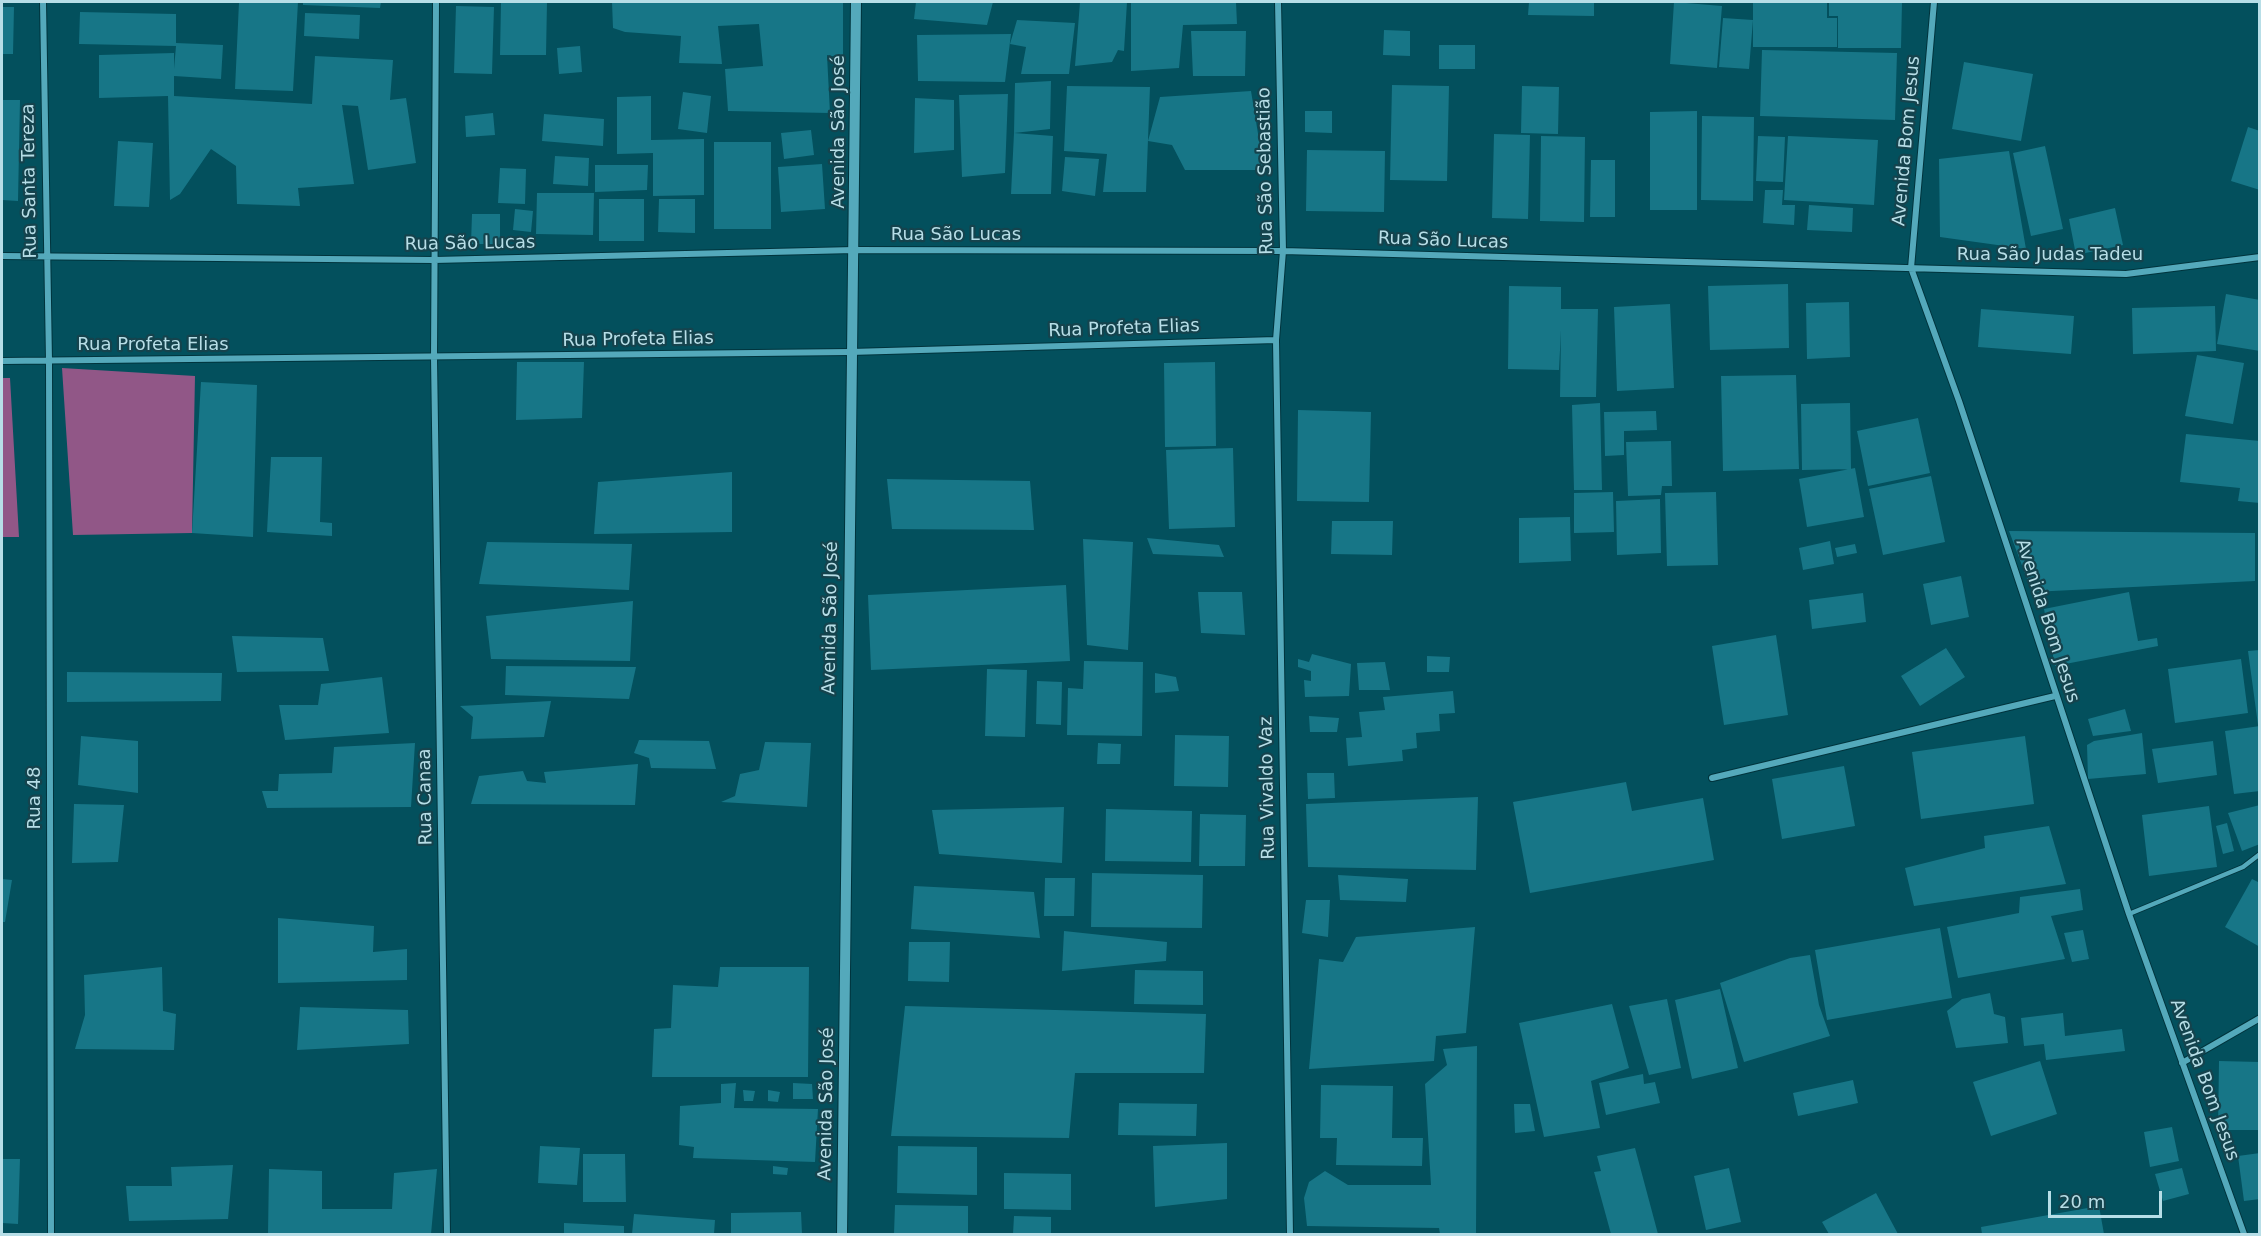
<!DOCTYPE html>
<html>
<head>
<meta charset="utf-8">
<style>
	body { margin:0 }
	#map { position:relative; width:2261px; height:1236px; overflow:hidden; background:#03505d; font-family:"DejaVu Sans",sans-serif }
	canvas { display:block }
	.frame { position:absolute; inset:0; border:3px solid #b7dee7; pointer-events:none }
	.scale { position:absolute; left:2048px; top:1191px; width:114px; height:27px; box-sizing:border-box; border:3px solid #b7dee7; border-top:0; padding-left:8px; font-size:18px; line-height:21px; white-space:nowrap; color:#b7dee7; -webkit-text-stroke:4px #15434d; paint-order:stroke }
</style>
</head>
<body>
<div id="map">
<canvas width="2261" height="1236"></canvas>
<div class="frame"></div>
<div class="scale">20 m</div>
</div>
<script>
const c = document.querySelector('canvas').getContext('2d');
c.lineJoin = 'round';
function fill(path, color) { c.fillStyle = color; c.fill(path, 'evenodd'); }
function trace(path, color, width, dash) { c.strokeStyle = color; c.lineWidth = width; c.lineCap = dash ? 'butt' : 'round'; c.setLineDash(dash || []); c.stroke(path); }
function drawText(font, color, halo, rows, align = 'center') {
  c.font = font + ' "DejaVu Sans",sans-serif'; c.lineWidth = 4.5; c.setLineDash([]); c.textBaseline = 'middle'; c.strokeStyle = halo; c.fillStyle = color; for (const [text, x, y, turn = 0] of rows) {
    c.save(); c.translate(x, y); c.rotate((+turn || 0) * Math.PI / 180); c.textAlign = isNaN(turn) ? turn : align; if (halo) c.strokeText(text, 0, 0); c.fillText(text, 0, 0); c.restore();
  }
}
const green = new Path2D(`
	M62,368L195,376L192,533L73,535Z
	M2,378H10L19,537H2Z`);
const building = new Path2D(`
	M239,2H298L293,91L235,89Z
	M303,2H381L380,8L303,5Z
	M501,2H547L546,55H500Z
	M612,2H843V58L827,55L830,113L728,111L725,69L763,66L759,24L718,26L722,64L679,63L681,36L625,32L613,28Z
	M916,2H993L987,25L914,19Z
	M1080,2H1127L1124,51L1118,50L1112,62L1075,66Z
	M1131,2H1236L1237,24L1183,25L1179,68L1131,71Z
	M1529,2H1594V16L1528,15Z
	M1674,2L1722,6L1717,68L1670,64Z
	M1753,2H1827V18H1837V47H1753Z
	M1829,2H1902L1901,48H1838V16H1829Z
	M456,6L494,7L492,74L454,73Z
	M2,7H14L13,54H2Z
	M80,12L176,14V43L223,45L221,79L174,76V96L312,104L315,56L393,60L390,100L406,98L416,163L368,170L358,106L342,105L354,184L298,188L300,206L237,204L236,166L211,149L180,194L170,200L168,96L99,98V55L174,53V69L176,46L79,44Z
	M305,13L360,15L359,39L304,36Z
	M1723,18L1753,20L1749,69L1719,67Z
	M1017,20L1075,23L1069,74H1021L1026,47L1010,44Z
	M1384,30L1410,31V56L1383,55Z
	M1191,31H1246L1245,76H1193Z
	M1011,34L1005,82L918,81L917,35Z
	M1439,45H1475V69H1439Z
	M580,46L582,72L559,74L557,48Z
	M1762,50L1897,53L1895,120L1760,116Z
	M1964,62L2033,74L2021,141L1952,129Z
	M1051,81L1050,129L1014,133L1015,83Z
	M1392,85L1449,86L1447,181L1390,180Z
	M1067,86L1150,87L1146,192H1103L1107,154L1064,151Z
	M1522,86L1559,87L1558,134L1521,133Z
	M1251,91L1264,170H1185L1172,145L1148,141L1160,97Z
	M683,92L711,96L707,133L678,129Z
	M1008,94L1005,173L962,177L959,95Z
	M651,96V140L704,139V195L653,196V153L617,154V97Z
	M915,98L954,100V150L914,153Z
	M2,100H20L18,201L2,200Z
	M1305,111H1332V133L1305,132Z
	M1697,111V210H1650V112Z
	M493,113L495,135L466,137L465,116Z
	M544,114L604,119L603,146L542,141Z
	M1702,116L1754,117L1753,201L1701,200Z
	M2248,127L2260,131V190L2231,181Z
	M811,130L814,155L784,159L781,133Z
	M1014,133L1053,136L1051,194H1011Z
	M1494,134L1530,135L1528,219L1492,218Z
	M1541,136L1585,137L1584,222L1540,221Z
	M1758,136L1785,137L1783,182L1756,181Z
	M1788,136L1878,140L1874,205L1784,200Z
	M118,141L153,143L149,207L114,206Z
	M714,142H771V229H714Z
	M2045,146L2063,229L2031,236L2013,153Z
	M1307,150L1385,151L1384,212L1306,211Z
	M2009,151L2026,249L1940,237L1939,159Z
	M555,156L589,158L588,186L553,184Z
	M1065,157L1099,159L1095,196L1062,191Z
	M1591,160H1615V217H1590Z
	M822,164L825,209L781,212L778,167Z
	M595,165H648L647,190L595,192Z
	M500,168L526,169L525,204L498,203Z
	M1765,190H1783L1782,205H1795L1794,225L1763,223Z
	M537,193H594L593,235L536,234Z
	M599,199H644V241H599Z
	M659,199H695V233L658,232Z
	M1809,205L1853,208L1852,232L1807,230Z
	M2115,208L2123,245L2076,255L2069,219Z
	M515,209L533,211L531,232L513,230Z
	M472,214H500V244H471Z
	M1788,284L1789,348L1710,350L1708,286Z
	M1509,286L1561,287V309H1598L1596,397H1560L1561,330L1559,370L1508,369Z
	M2226,294L2260,300V351L2217,344Z
	M1849,302L1850,357L1807,359L1806,303Z
	M1670,304L1674,388L1617,391L1614,307Z
	M2215,306L2216,351L2133,354L2132,308Z
	M1981,309L2074,316L2071,354L1978,347Z
	M2197,355L2244,363L2233,424L2185,416Z
	M517,362H584L582,418L516,420Z
	M1215,362L1216,446L1165,447L1164,363Z
	M1796,375L1799,469L1723,471L1721,376Z
	M201,382L257,385L253,537L192,533Z
	M1600,403L1602,490H1574L1572,405Z
	M1850,403L1851,469L1802,470L1801,404Z
	M1298,410L1371,412L1369,502L1297,501Z
	M1656,411L1657,430L1624,431V455L1605,456L1604,412Z
	M1918,418L1930,473L1868,486L1857,431Z
	M2186,434L2260,441V503L2238,501L2240,488L2180,482Z
	M1671,441L1672,486H1662L1661,495L1628,496L1626,442Z
	M1233,448L1235,527L1169,529L1166,450Z
	M271,457H322L320,522L332,523V536L267,532Z
	M1855,468L1864,517L1807,527L1799,479Z
	M732,472V532L594,534L598,482Z
	M1931,476L1945,542L1883,555L1869,489Z
	M887,479L1030,481L1034,530L892,529Z
	M1613,492L1614,532L1574,533V493Z
	M1716,492L1718,565L1667,566L1665,493Z
	M1660,499L1661,553L1617,555L1616,501Z
	M1570,517L1571,561L1519,563V518Z
	M1332,521H1393L1392,555L1331,554Z
	M2009,531L2255,533V581L2032,592Z
	M1147,538L1219,545L1224,557L1153,554Z
	M1083,539L1133,542L1128,650L1087,645Z
	M1830,541L1834,564L1803,570L1799,548Z
	M487,542L632,544L629,590L479,584Z
	M1855,544L1857,553L1837,557L1835,548Z
	M1961,576L1969,617L1931,625L1923,584Z
	M1066,585L1070,661L871,670L868,595Z
	M1198,592H1242L1245,635L1201,633Z
	M2129,592L2138,641L2157,638L2158,646L2055,666L2044,609Z
	M1863,593L1866,622L1812,629L1809,600Z
	M633,601L630,661L491,659L486,616Z
	M1776,635L1788,715L1724,725L1712,646Z
	M232,636L323,638L329,671L237,672Z
	M1946,648L1965,677L1920,706L1901,676Z
	M2260,650V725H2258L2248,651Z
	M1312,654L1351,664L1349,696L1305,697L1304,680L1311,681V671L1298,667V659L1309,662Z
	M1427,656L1450,657L1449,672H1427Z
	M2241,659L2248,713L2175,723L2168,669Z
	M1084,661L1143,662L1142,736L1067,735L1068,688L1083,689Z
	M1385,662L1390,690H1359L1357,663Z
	M506,666L636,667L629,699L505,695Z
	M987,669L1027,670L1025,737L985,736Z
	M67,672L222,673L221,701L67,702Z
	M1155,673L1176,677L1179,691L1155,693Z
	M382,677L389,733L285,740L279,705H318L321,684Z
	M1037,681L1062,682L1061,725L1036,724Z
	M1453,691L1455,713L1439,714L1440,731L1416,733L1417,748L1402,750L1403,761L1348,766L1346,738L1362,737L1359,712L1385,710L1383,697Z
	M551,701L544,737L471,739L473,717L460,706Z
	M2125,709L2131,731L2093,736L2088,719Z
	M1309,716L1339,718L1337,732H1310Z
	M2260,726V791L2234,794L2225,731Z
	M2142,733L2146,774L2088,779L2087,745L2094,741Z
	M1175,735L1229,736L1228,787L1174,786Z
	M81,736L138,741V793L78,785Z
	M2025,736L2034,804L1921,819L1912,752Z
	M639,740L709,741L716,769L651,768L649,758L634,753Z
	M2213,741L2217,775L2158,783L2152,749Z
	M765,742L811,743L807,807L721,802L735,796L740,774L759,770Z
	M415,743L411,807L267,808L262,791H278L279,774L332,773L334,747Z
	M1098,743L1121,744L1120,764H1097Z
	M638,764L635,805L471,804L479,776L523,771L527,781L546,783L544,772Z
	M1844,766L1855,826L1782,839L1772,779Z
	M1307,773H1334L1335,798L1308,799Z
	M1626,782L1632,811L1703,798L1714,860L1530,893L1513,802Z
	M1478,797L1476,870L1308,867L1306,804Z
	M74,804L124,805L118,862L72,863Z
	M2260,805V844L2242,851L2228,813Z
	M2209,806L2217,867L2149,876L2142,815Z
	M1064,807L1062,863L939,854L932,810Z
	M1106,809L1192,811L1191,862L1105,861Z
	M1200,814L1246,815L1245,866H1199Z
	M2227,823L2234,851L2223,854L2216,826Z
	M2049,826L2066,884L1914,906L1905,868L1985,848L1984,836Z
	M1092,873L1203,875L1202,928L1091,927Z
	M1338,875L1408,879L1406,902L1340,900Z
	M1045,878H1075L1074,916H1044Z
	M2,879L12,880L5,922H2Z
	M2252,879L2260,883V947L2225,927Z
	M914,886L1034,892L1040,938L911,929Z
	M2080,889L2083,910L2051,916L2065,959L1958,978L1947,927L2019,913L2020,897Z
	M1306,900H1330L1328,937L1302,933Z
	M278,918L374,926L373,952L407,949V980L278,983Z
	M1475,927L1466,1033L1436,1036L1434,1061L1309,1069L1319,959L1343,962L1356,937Z
	M1940,928L1952,998L1827,1020L1815,950Z
	M2083,930L2089,959L2072,962L2064,933Z
	M1064,931L1167,942L1166,961L1062,971Z
	M909,942H950L949,982L908,981Z
	M1810,955L1819,1005L1830,1036L1744,1062L1720,983L1790,958Z
	M162,967L163,1011L176,1014L174,1050L75,1049L85,1015L84,975Z
	M720,967H809L808,1077H652L654,1029L671,1028L673,985L718,987Z
	M1135,970L1203,971V1005L1134,1004Z
	M1720,989L1738,1068L1692,1079L1675,1000Z
	M1990,993L1994,1014L2005,1017L2008,1043L1956,1048L1947,1011L1962,999Z
	M1667,999L1681,1068L1649,1075L1629,1006Z
	M1612,1004L1629,1068L1591,1081L1600,1128L1544,1137L1519,1023Z
	M905,1006L1206,1014L1204,1073H1075L1069,1138L891,1136Z
	M300,1007L408,1010L409,1044L297,1050Z
	M2063,1013L2065,1036L2122,1029L2125,1051L2046,1060L2044,1044L2024,1046L2021,1018Z
	M1477,1046L1476,1234H1440L1439,1228L1307,1226L1304,1198L1309,1182L1325,1171L1348,1185H1431L1425,1084L1447,1065L1443,1049Z
	M2040,1061L2057,1114L1991,1136L1973,1082Z
	M2219,1061L2260,1062V1130H2218Z
	M1643,1074L1644,1084L1655,1082L1660,1103L1606,1115L1599,1083Z
	M1853,1080L1858,1103L1798,1116L1793,1093Z
	M736,1083L734,1108L818,1109L815,1162L693,1158L694,1147L679,1145L680,1106L721,1103V1084Z
	M793,1083L812,1084L813,1099H793Z
	M1321,1085L1393,1086L1392,1138H1423L1422,1166L1336,1165L1337,1138H1320Z
	M743,1090L755,1091L753,1101H744Z
	M768,1090L780,1092L778,1102L768,1101Z
	M1119,1103L1197,1104L1196,1136L1118,1135Z
	M1514,1104H1530L1535,1131L1515,1133Z
	M2172,1127L2179,1161L2150,1167L2144,1132Z
	M1227,1143V1199L1155,1207L1153,1146Z
	M540,1146L580,1148L577,1185L538,1183Z
	M898,1146L977,1147V1195L897,1193Z
	M1635,1148L1658,1234H1611L1594,1172L1601,1171L1597,1156Z
	M2260,1153V1199L2244,1201L2238,1156Z
	M583,1154H625L626,1202H583Z
	M2,1159H20L18,1224L2,1223Z
	M233,1165L228,1219L129,1221L126,1186H172L171,1167Z
	M773,1166L788,1168L787,1175L773,1174Z
	M1729,1168L1741,1222L1706,1230L1694,1176Z
	M2182,1168L2189,1194L2163,1201L2155,1174Z
	M269,1169L322,1171V1209H392L394,1173L437,1169L431,1234H268Z
	M1004,1173L1071,1174V1210L1004,1209Z
	M1876,1193L1898,1234H1829L1822,1222Z
	M895,1205L968,1206V1234H894Z
	M2099,1206L2104,1234H1982L1981,1227Z
	M801,1212L802,1234H731V1213Z
	M634,1214L715,1220L714,1234H632Z
	M1014,1216L1051,1217V1234H1013Z
	M564,1223L624,1226V1234H564Z`);
const service = new Path2D(`
	M2129,914L2243,867L2260,854`);
const minor = new Path2D(`
	M43,2L49,361L51,1234
	M436,2L434,358L447,1234
	M1278,2L1283,251L1276,340L1290,1234
	M1934,2L1911,268L1959,401L2129,914L2244,1234
	M2,256L434,260L854,250L1283,251L2126,274L2260,257
	M2,361L850,352L1276,340
	M1712,778L2055,696
	M2182,1063L2260,1018`);
const tertiary = new Path2D(`
	M842,1234L856,2`);
const streetNames = [
	["Avenida São José",839,132,-90],
	["Avenida Bom Jesus",1907,141,-85],
	["Rua São Sebastião",1266,171,-91],
	["Rua Santa Tereza",30,181,-91],
	["Rua São Lucas",956,235],
	["Rua São Lucas",1443,241,2],
	["Rua São Lucas",470,244,-1],
	["Rua São Judas Tadeu",2050,255],
	["Rua Profeta Elias",1124,329,-2],
	["Rua Profeta Elias",638,340,-1],
	["Rua Profeta Elias",153,345],
	["Avenida São José",831,618,-89],
	["Avenida Bom Jesus",2047,621,72],
	["Rua Vivaldo Vaz",1268,788,-91],
	["Rua Canaa",426,797,-91],
	["Rua 48",35,798,-90],
	["Avenida Bom Jesus",2204,1080,70],
	["Avenida São José",827,1104,-89]
];
fill(green, '#915787');
fill(building, '#177687');
trace(service, '#01343d', 6);
trace(minor, '#01343d', 8);
trace(tertiary, '#01343d', 12);
trace(service, '#54a9bb', 4.5);
trace(minor, '#54a9bb', 6);
trace(tertiary, '#54a9bb', 10);
drawText('18px', '#b7dee7', '#15434d', streetNames);
</script>
</body>
</html>
